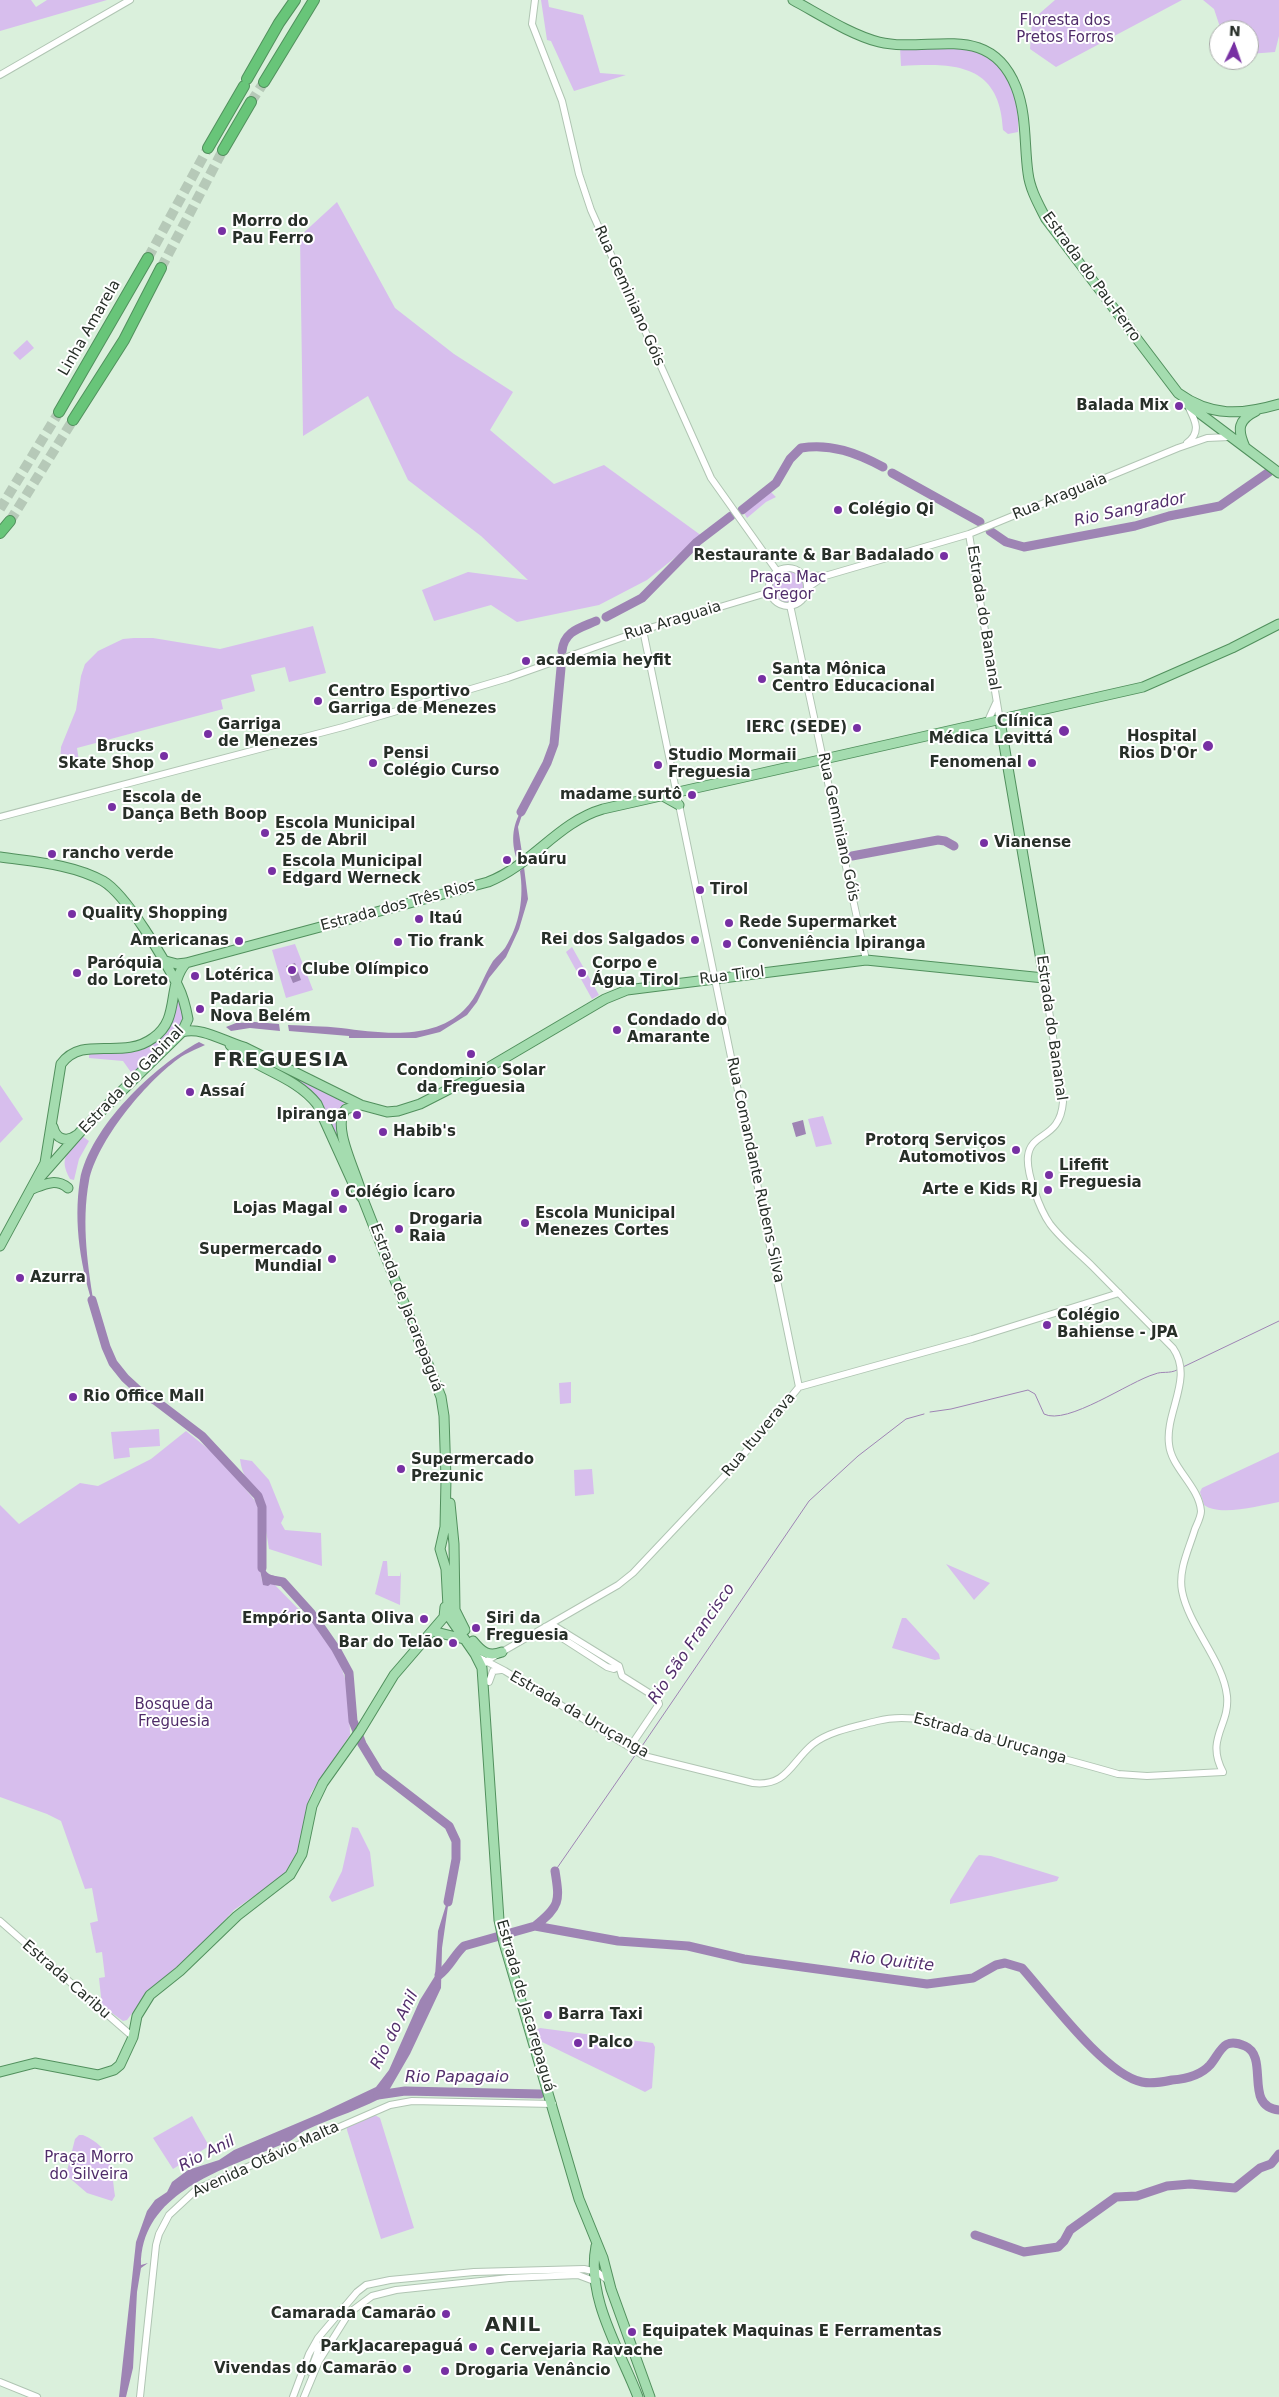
<!DOCTYPE html>
<html>
<head>
<meta charset="utf-8">
<style>
	body { margin:0 }
	#map { position:relative; width:1279px; height:2397px; overflow:hidden; background:#daf0dc; font-family:"DejaVu Sans",sans-serif }
	canvas { display:block }
	.north { position:absolute; left:1209px; top:20px; width:50px; height:50px; box-sizing:border-box; background:#fff; border:1px solid #a9aca9; border-radius:50%; rotate:3deg; font-size:14px; font-weight:700; line-height:20px; text-align:center; color:#272f28 }
	.north::after { content:''; display:block; margin:auto; width:18px; height:22px; background:#7730a3; clip-path:polygon(50% 0,100% 100%,50% 72%,0 100%) }
</style>
</head>
<body>
<div id="map">
<canvas width="1279" height="2397"></canvas>
<div class="north">N</div>
</div>
<script>
const c = document.querySelector('canvas').getContext('2d');
c.lineJoin = 'round';
function fill(path, color) { c.fillStyle = color; c.fill(path, 'evenodd'); }
function trace(path, color, width, dash) { c.strokeStyle = color; c.lineWidth = width; c.lineCap = dash ? 'butt' : 'round'; c.setLineDash(dash || []); c.stroke(path); }
function drawText(font, color, halo, rows, align = 'center') {
  c.font = font + ' "DejaVu Sans",sans-serif'; c.lineWidth = 4; c.setLineDash([]); c.textBaseline = 'middle'; c.strokeStyle = halo; c.fillStyle = color; for (const [text, x, y, turn = 0] of rows) {
    c.save(); c.translate(x, y); c.rotate((+turn || 0) * Math.PI / 180); c.textAlign = isNaN(turn) ? turn : align; if (halo) c.strokeText(text, 0, 0); c.fillText(text, 0, 0); c.restore();
  }
}
const green = new Path2D(`
	M0,0H31L36,7L47,0H107L0,31Z
	M541,0H548L549,7L583,15L600,73L626,75L574,91L551,41L547,40Z
	M1055,0H1182L1056,67L1030,49L1032,20Z
	M1203,0H1279V36L1275,52L1249,54V30H1221L1214,9Z
	M944,46C954,48 966,48 975,51C1009,60 1020,101 1018,132L1008,134L1003,130C1000,63 954,63 901,66L900,47Z
	M337,202L395,308L454,354L513,392L490,430L554,484L604,465L702,536L647,580L599,605L517,622L491,605L434,621L422,590L468,572L528,580L481,536L408,480L368,396L303,436L300,236Z
	M27,340L34,348L20,360L13,353Z
	M770,491L776,497L766,502L747,518L743,511Z
	M771 587a17 17 0 1 1 34 0a17 17 0 1 1-34 0Z
	M313,626L326,673L289,682L285,667L251,675L255,691L221,700L223,709L77,748L79,761L60,764L61,747L76,710L81,676L85,664L98,651L123,639L134,638H153L220,649Z
	M295,944L313,990L286,998L272,950Z
	M572,947L599,995L592,999L566,952Z
	M177,993L183,1017L180,1030L133,1075L123,1061L89,1058V1052C116,1053 145,1059 163,1033C171,1023 173,1005 177,993Z
	M259,1059L347,1101C324,1118 342,1145 351,1166L316,1097L297,1080L261,1063Z
	M0,1085L23,1119L0,1143Z
	M823,1116L832,1144L816,1147L808,1119Z
	M82,1136L89,1141L79,1159L74,1180L70,1179C58,1157 68,1153 82,1136Z
	M571,1382V1403L560,1404L559,1383Z
	M159,1429L160,1446L129,1448L130,1457L114,1459L111,1432Z
	M186,1431L222,1460L256,1502L261,1517L258,1560L262,1581L272,1582L317,1628L338,1657L349,1691L350,1735L311,1793L298,1850L284,1875L234,1910L200,1947L148,1992L127,2020L123,2021L102,2006L99,1978L105,1977L102,1952L96,1953L90,1923L98,1921L92,1888L85,1889L61,1821L47,1814L0,1797V1505L19,1524L80,1483L98,1486L151,1459Z
	M1279,1452V1502C1261,1505 1220,1517 1204,1505L1200,1492L1202,1488Z
	M240,1459L252,1461L269,1480L284,1517L281,1523L285,1530L321,1533L322,1566L269,1549C266,1530 263,1509 254,1491C247,1478 242,1475 240,1459Z
	M592,1469L594,1494L575,1496L574,1470Z
	M383,1561H387L388,1576H400L401,1571L400,1605L375,1594Z
	M946,1564L990,1583L974,1600Z
	M902,1618H906L939,1654L940,1659L935,1660L892,1648Z
	M352,1827L358,1828L370,1852L374,1886L332,1902L329,1897L342,1871Z
	M979,1855L991,1856L1059,1877L1057,1881L950,1904V1900L976,1858Z
	M540,2028L653,2043L655,2047L652,2088L645,2092L538,2040L534,2031Z
	M373,2114L380,2118L414,2228L381,2239L347,2130V2127Z
	M192,2116L209,2146L173,2169L153,2138Z
	M83,2135C113,2148 111,2167 115,2196L112,2201L87,2193L66,2175L75,2139L79,2135Z`);
const water = new Path2D(`
	M526,803L518,827L522,853L516,857C510,836 514,820 526,803Z
	M524,867L528,899L519,929L506,957L489,978L477,1002L467,1015L440,1032L416,1038H349V1036L289,1031L288,1025C306,1026 323,1026 341,1028C381,1033 432,1041 464,1010C478,997 483,976 493,961C497,956 502,952 505,948C520,924 524,897 520,871Z
	M295,963L301,980L293,983L286,966Z
	M255,1022L279,1024L280,1031L250,1028L231,1031L226,1027L236,1023Z
	M199,1042L205,1045C197,1049 186,1053 178,1059C145,1083 97,1141 89,1181C81,1224 88,1268 95,1311C81,1270 73,1223 80,1180C90,1127 154,1066 199,1042Z
	M803,1120L806,1134L796,1137L792,1123Z
	M261,1557C266,1582 273,1570 283,1582L276,1580L268,1586L263,1585L258,1560Z
	M450,1892L442,1948L441,1988L410,2054L388,2092L390,2093C363,2109 334,2117 306,2130C300,2132 296,2138 290,2141C280,2145 269,2150 259,2154C207,2175 141,2200 141,2265L148,2263L141,2268L137,2292L133,2368L126,2397H119L136,2242L147,2211L155,2200L167,2192L172,2182L188,2170L219,2160L234,2150L319,2114L376,2087L389,2070L420,2000L435,1976L438,1931Z`);
const stream = new Path2D(`
	M1183,1367L1279,1321
	M930,1412L951,1409L1028,1390L1035,1394L1044,1414C1067,1426 1130,1381 1155,1374C1162,1371 1169,1374 1177,1370
	M640,1749L809,1501L858,1456L906,1419L924,1414
	M555,1871L636,1754`);
const river = new Path2D(`
	M892,473L980,522
	M742,510L776,483L790,459L801,448C831,443 857,453 883,467
	M990,531L1006,542L1024,547L1135,526L1169,516L1220,506L1269,472
	M606,617L642,598L697,542L731,516
	M562,651C564,631 580,628 596,621
	M521,812L547,763L554,744L561,668
	M852,856L938,840L945,841L954,846
	M92,1300L106,1347L113,1363L125,1378L138,1390L156,1401L202,1436L258,1496L262,1507V1568
	M272,1580L283,1582L311,1613L336,1649L349,1673L353,1721L362,1744L379,1772L449,1826L456,1841V1859L448,1902
	M535,1926C560,1906 560,1902 555,1871
	M439,1975C450,1967 454,1955 464,1946L535,1926L618,1941L688,1946L744,1959L927,1984L973,1978L996,1965L1005,1963L1022,1968C1048,1997 1105,2075 1142,2082C1152,2084 1162,2082 1172,2080C1186,2079 1200,2076 1210,2065C1221,2052 1223,2036 1245,2046C1270,2057 1243,2107 1279,2110
	M378,2095L405,2091L540,2094
	M975,2235L1024,2252L1058,2247L1064,2241L1070,2230L1116,2197L1137,2196L1167,2186L1190,2184L1235,2188L1260,2168L1271,2164L1279,2154`);
const highwayTunnel = new Path2D(`
	M251,102L264,82
	M148,258L208,148
	M161,268L223,150
	M0,509L59,412
	M10,521L73,420`);
const minor = new Path2D(`
	M535,0L532,24L562,101L579,174L591,210L711,478L777,571
	M0,75L130,0
	M1187,443C1202,432 1195,420 1188,406
	M969,534L1000,721
	M769 587a19 19 0 1 1 38 0a19 19 0 1 1-38 0Z
	M803,575L825,576
	M807,588L825,576L969,534L1178,448L1207,438L1229,437
	M790,605L866,960
	M643,630L799,1387
	M987,723L996,703
	M0,817L343,727L508,678L643,630L770,592
	M551,1624L619,1666L622,1676L657,1698L659,1704L634,1741V1751
	M545,1627L607,1667L614,1669L619,1666
	M478,1657L505,1671L644,1756L753,1783C787,1787 791,1762 813,1744C829,1731 858,1726 877,1721C920,1710 963,1732 1003,1743C1042,1753 1080,1763 1118,1774L1147,1776L1223,1772C1205,1738 1230,1726 1227,1696C1223,1660 1189,1627 1182,1591C1178,1570 1189,1549 1195,1529C1197,1524 1201,1517 1201,1511C1199,1486 1171,1468 1169,1444C1165,1412 1194,1378 1173,1348C1146,1321 1120,1294 1093,1267C1079,1253 1062,1240 1050,1224C1040,1210 1026,1173 1028,1156C1031,1131 1060,1140 1063,1102L1044,978
	M483,1665L488,1660L618,1585L633,1573L734,1466L799,1387L972,1339L1119,1293
	M489,1682L493,1671L501,1670
	M0,1921L133,2037
	M310,2372C313,2362 321,2351 316,2342
	M0,2382L37,2397
	M140,2397L156,2245L159,2234L169,2215L197,2189L390,2105L412,2101L553,2104
	M293,2397L309,2354L318,2338L357,2292L366,2285L390,2280L474,2272L584,2269L597,2272L609,2281
	M304,2397L319,2361L349,2313L372,2296L396,2290L509,2278L578,2275L594,2281`);
const major = new Path2D(`
	M793,0C819,14 851,35 879,42C929,54 989,20 1016,87C1027,115 1024,145 1028,173C1030,190 1039,205 1046,219L1178,393C1211,417 1241,415 1279,404
	M1186,403L1279,473
	M1245,447C1237,429 1238,420 1256,411
	M663,796L679,805
	M0,857C35,862 72,864 103,881C127,895 165,961 178,986C183,996 186,1008 188,1019L182,1032L81,1131L36,1182
	M162,960L177,964L186,963L488,882C532,865 558,822 603,809L1143,687L1232,648L1279,624
	M182,1032C201,1026 225,1042 244,1047L361,1105L387,1112L398,1111L420,1104L469,1079L605,999L627,990L866,960L1044,978L1000,721
	M230,1045C256,1070 294,1075 317,1104L356,1190L363,1199
	M361,1105L346,1109C330,1127 359,1176 363,1199L441,1397L444,1416L446,1479L445,1527L440,1549L446,1569L448,1607L450,1618L475,1654L482,1668L499,1920L504,1943L579,2199L603,2258L611,2289L650,2397
	M53,1127C56,1139 66,1143 77,1135
	M32,1189C45,1184 56,1178 68,1188
	M0,1246L45,1163L61,1064C83,1034 122,1061 153,1038C181,1019 166,986 186,963
	M450,1503L454,1544L455,1610L465,1630
	M436,1632L464,1639
	M473,1641C482,1652 488,1657 502,1652
	M0,2072L35,2063L98,2075L114,2070L120,2065L133,2037L137,2016L150,1995L180,1971L237,1916L290,1875L302,1854L312,1806L323,1783L360,1731L394,1675L444,1617L445,1607
	M596,2246C586,2298 620,2350 638,2397`);
const highway = new Path2D(`
	M247,79L279,23L295,0
	M264,82L314,0
	M208,148L244,86
	M223,150L251,102
	M59,412L148,258
	M73,420L124,340L161,268
	M0,533L10,521`);
const markers = [
	[222,231,5,"#7730a3"],
	[1179,406,5,"#7730a3"],
	[838,510,5,"#7730a3"],
	[944,556,5,"#7730a3"],
	[526,661,5,"#7730a3"],
	[762,679,5,"#7730a3"],
	[318,701,5,"#7730a3"],
	[857,728,5,"#7730a3"],
	[1064,731,6,"#7730a3"],
	[208,734,5,"#7730a3"],
	[1208,746,6,"#7730a3"],
	[164,756,5,"#7730a3"],
	[373,763,5,"#7730a3"],
	[1032,763,5,"#7730a3"],
	[658,765,5,"#7730a3"],
	[692,795,5,"#7730a3"],
	[112,807,5,"#7730a3"],
	[265,833,5,"#7730a3"],
	[984,843,5,"#7730a3"],
	[52,854,5,"#7730a3"],
	[507,860,5,"#7730a3"],
	[272,871,5,"#7730a3"],
	[700,890,5,"#7730a3"],
	[72,914,5,"#7730a3"],
	[419,919,5,"#7730a3"],
	[729,923,5,"#7730a3"],
	[695,940,5,"#7730a3"],
	[239,941,5,"#7730a3"],
	[398,942,5,"#7730a3"],
	[727,944,5,"#7730a3"],
	[292,970,5,"#7730a3"],
	[77,973,5,"#7730a3"],
	[582,973,5,"#7730a3"],
	[195,976,5,"#7730a3"],
	[200,1009,5,"#7730a3"],
	[617,1030,5,"#7730a3"],
	[471,1054,5,"#7730a3"],
	[190,1092,5,"#7730a3"],
	[357,1115,5,"#7730a3"],
	[383,1132,5,"#7730a3"],
	[1016,1150,5,"#7730a3"],
	[1049,1175,5,"#7730a3"],
	[1048,1190,5,"#7730a3"],
	[335,1193,5,"#7730a3"],
	[343,1209,5,"#7730a3"],
	[525,1223,5,"#7730a3"],
	[399,1229,5,"#7730a3"],
	[332,1259,5,"#7730a3"],
	[20,1278,5,"#7730a3"],
	[1047,1325,5,"#7730a3"],
	[73,1397,5,"#7730a3"],
	[401,1469,5,"#7730a3"],
	[424,1619,5,"#7730a3"],
	[476,1628,5,"#7730a3"],
	[453,1643,5,"#7730a3"],
	[548,2015,5,"#7730a3"],
	[578,2043,5,"#7730a3"],
	[446,2314,5,"#7730a3"],
	[632,2332,5,"#7730a3"],
	[473,2347,5,"#7730a3"],
	[490,2351,5,"#7730a3"],
	[407,2369,5,"#7730a3"],
	[445,2371,5,"#7730a3"]
];
const parkNames = [
	["Floresta dos",1065,21],
	["Pretos Forros",1065,38],
	["Praça Mac",788,578],
	["Gregor",788,595],
	["Bosque da",174,1705],
	["Freguesia",174,1722],
	["Praça Morro",89,2158],
	["do Silveira",89,2175]
];
const poiNames = [
	["Morro do",232,222],
	["Pau Ferro",232,239],
	["Balada Mix",1169,406,"right"],
	["Colégio Qi",848,510],
	["Restaurante & Bar Badalado",934,556,"right"],
	["academia heyfit",536,661],
	["Santa Mônica",772,670],
	["Centro Educacional",772,687],
	["Centro Esportivo",328,692],
	["Garriga de Menezes",328,709],
	["Clínica",1053,722,"right"],
	["Médica Levittá",1053,739,"right"],
	["Garriga",218,725],
	["de Menezes",218,742],
	["IERC (SEDE)",847,728,"right"],
	["Hospital",1197,737,"right"],
	["Rios D'Or",1197,754,"right"],
	["Brucks",154,747,"right"],
	["Skate Shop",154,764,"right"],
	["Pensi",383,754],
	["Colégio Curso",383,771],
	["Studio Mormaii",668,756],
	["Freguesia",668,773],
	["Fenomenal",1022,763,"right"],
	["madame surtô",682,795,"right"],
	["Escola de",122,798],
	["Dança Beth Boop",122,815],
	["Escola Municipal",275,824],
	["25 de Abril",275,841],
	["Vianense",994,843],
	["rancho verde",62,854],
	["baúru",517,860],
	["Escola Municipal",282,862],
	["Edgard Werneck",282,879],
	["Tirol",710,890],
	["Quality Shopping",82,914],
	["Itaú",429,919],
	["Rede Supermarket",739,923],
	["Rei dos Salgados",685,940,"right"],
	["Americanas",229,941,"right"],
	["Tio frank",408,942],
	["Conveniência Ipiranga",737,944],
	["Paróquia",87,964],
	["do Loreto",87,981],
	["Corpo e",592,964],
	["Água Tirol",592,981],
	["Clube Olímpico",302,970],
	["Lotérica",205,976],
	["Padaria",210,1000],
	["Nova Belém",210,1017],
	["Condado do",627,1021],
	["Amarante",627,1038],
	["Condominio Solar",471,1071,"center"],
	["da Freguesia",471,1088,"center"],
	["Assaí",200,1092],
	["Ipiranga",347,1115,"right"],
	["Habib's",393,1132],
	["Protorq Serviços",1006,1141,"right"],
	["Automotivos",1006,1158,"right"],
	["Lifefit",1059,1166],
	["Freguesia",1059,1183],
	["Arte e Kids RJ",1038,1190,"right"],
	["Colégio Ícaro",345,1193],
	["Lojas Magal",333,1209,"right"],
	["Escola Municipal",535,1214],
	["Menezes Cortes",535,1231],
	["Drogaria",409,1220],
	["Raia",409,1237],
	["Supermercado",322,1250,"right"],
	["Mundial",322,1267,"right"],
	["Azurra",30,1278],
	["Colégio",1057,1316],
	["Bahiense - JPA",1057,1333],
	["Rio Office Mall",83,1397],
	["Supermercado",411,1460],
	["Prezunic",411,1477],
	["Empório Santa Oliva",414,1619,"right"],
	["Siri da",486,1619],
	["Freguesia",486,1636],
	["Bar do Telão",443,1643,"right"],
	["Barra Taxi",558,2015],
	["Palco",588,2043],
	["Camarada Camarão",436,2314,"right"],
	["Equipatek Maquinas E Ferramentas",642,2332],
	["ParkJacarepaguá",463,2347,"right"],
	["Cervejaria Ravache",500,2351],
	["Vivendas do Camarão",397,2369,"right"],
	["Drogaria Venâncio",455,2371]
];
const streetNames = [
	["Estrada do Pau-Ferro",1091,277,54],
	["Rua Geminiano Góis",629,296,66],
	["Linha Amarela",90,328,-60],
	["Rua Araguaia",1060,497,-22],
	["Estrada do Bananal",983,618,81],
	["Rua Araguaia",673,621,-17],
	["Rua Geminiano Góis",838,827,78],
	["Estrada dos Três Rios",398,906,-15],
	["Rua Tirol",732,976,-7],
	["Estrada do Bananal",1051,1028,82],
	["Estrada do Gabinal",132,1080,-46],
	["Rua Comandante Rubens Silva",755,1170,78],
	["Estrada de Jacarepaguá",406,1308,69],
	["Rua Ituverava",759,1435,-50],
	["Estrada da Uruçanga",579,1715,30],
	["Estrada da Uruçanga",990,1739,15],
	["Estrada Caribu",66,1980,41],
	["Estrada de Jacarepaguá",525,2006,74],
	["Avenida Otávio Malta",266,2160,-25]
];
const waterNames = [
	["Rio Sangrador",1130,510,-12],
	["Rio São Francisco",692,1644,-56],
	["Rio Quitite",892,1962,6],
	["Rio do Anil",395,2030,-63],
	["Rio Papagaio",457,2078],
	["Rio Anil",207,2154,-27]
];
const districtNames = [
	["FREGUESIA",281,1061],
	["ANIL",513,2326]
];
fill(green, '#d7beed');
fill(water, '#9e84b4');
trace(stream, '#9e84b4', 1);
trace(river, '#9e84b4', 9);
trace(highwayTunnel, '#b6c9b8', 10, [10, 5]);
trace(minor, '#b0c5b3', 8);
trace(major, '#51905d', 11);
trace(highway, '#51905d', 12);
trace(minor, '#fff', 6);
trace(major, '#a4dcaf', 9);
trace(highway, '#68c579', 10);
for (const [x, y, r, color] of markers) { const dot = new Path2D(); dot.arc(x, y, r, 0, 2 * Math.PI); c.fillStyle = color; c.fill(dot); trace(dot, '#fff', 2); }
drawText('15px', '#502d6a', '#fff', parkNames);
drawText('bold 15px', '#272f28', '#fff', poiNames, 'left');
drawText('15px', '#272f28', '#fff', streetNames);
drawText('italic 16px', '#522f6c', '#fff', waterNames);
c.letterSpacing = '1px';
drawText('bold 20px', '#272f28', '#fff', districtNames);
c.letterSpacing = '0px';
</script>
</body>
</html>
